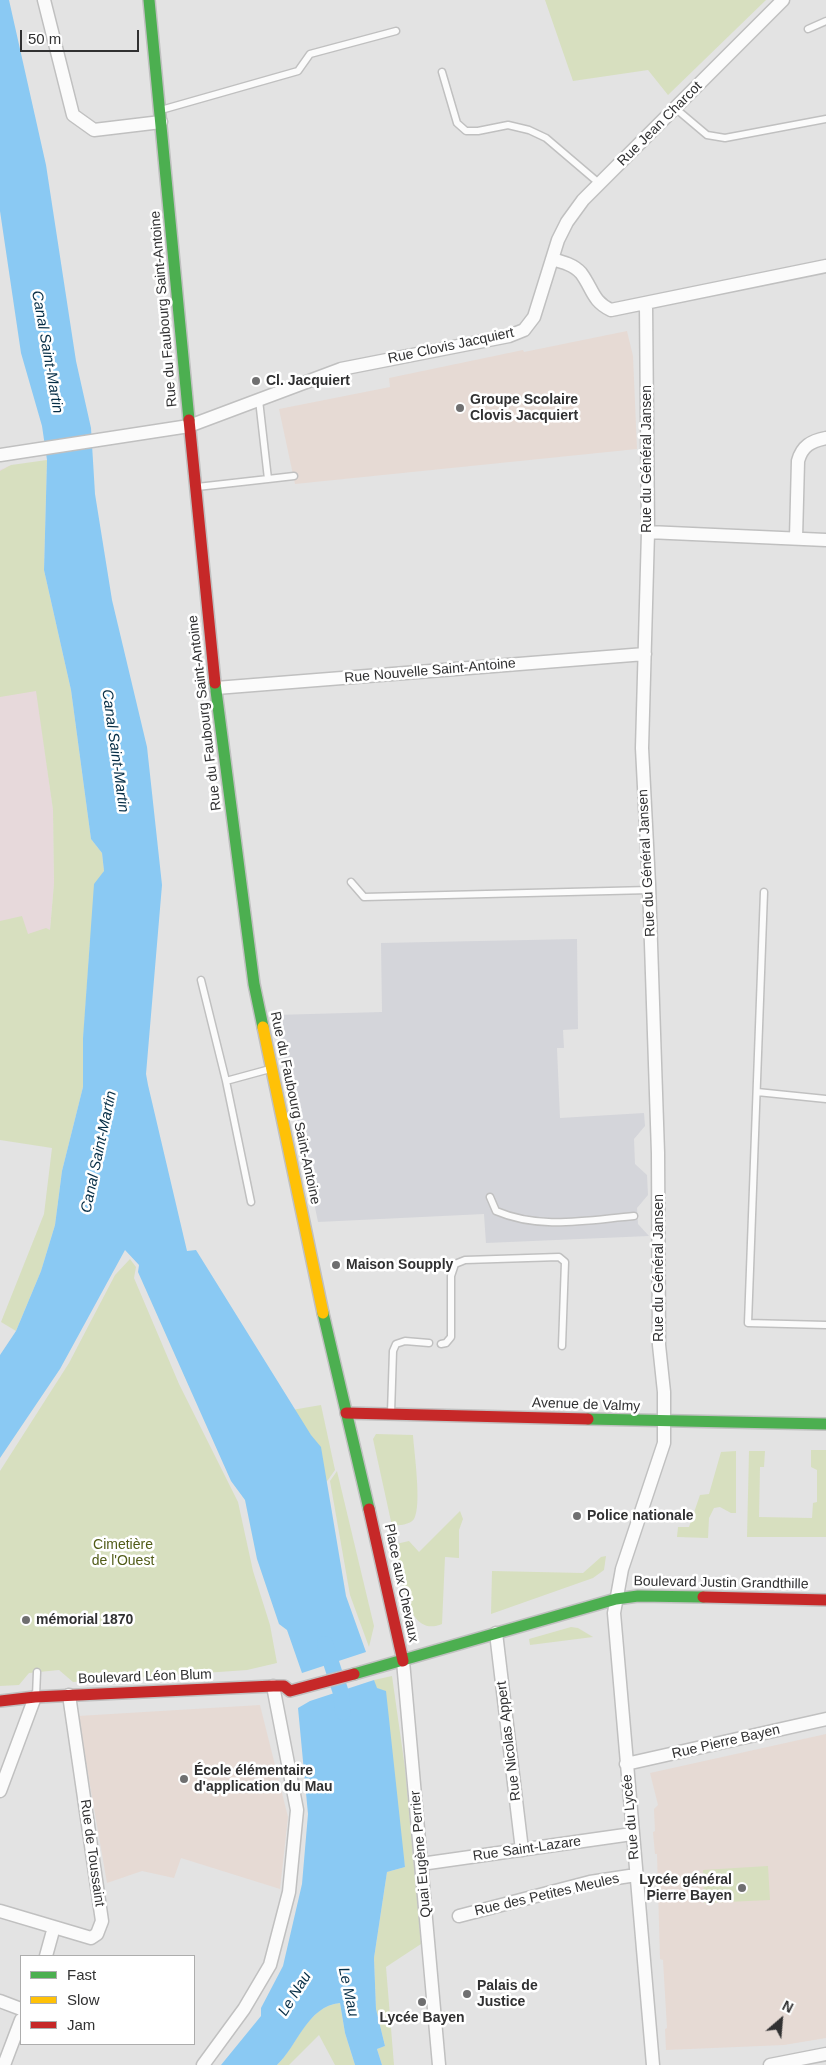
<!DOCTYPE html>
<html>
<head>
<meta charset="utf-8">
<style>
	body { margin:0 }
	#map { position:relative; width:826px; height:2065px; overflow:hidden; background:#e3e3e3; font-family:Arial,sans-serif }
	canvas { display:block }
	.legend { position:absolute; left:20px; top:1955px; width:175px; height:90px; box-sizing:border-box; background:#fff; border:1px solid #adadad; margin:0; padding:6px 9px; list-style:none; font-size:15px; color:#313132 }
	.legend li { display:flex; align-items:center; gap:10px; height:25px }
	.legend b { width:25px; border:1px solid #adadad }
	.north { position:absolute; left:756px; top:1995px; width:50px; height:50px; -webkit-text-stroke:4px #fff; paint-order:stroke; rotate:27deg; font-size:14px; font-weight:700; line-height:20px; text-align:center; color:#313132 }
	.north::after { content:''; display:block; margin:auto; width:18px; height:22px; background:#313132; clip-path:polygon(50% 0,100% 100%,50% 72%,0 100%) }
	.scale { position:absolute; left:20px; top:30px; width:119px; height:22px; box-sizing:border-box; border:2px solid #313132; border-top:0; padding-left:6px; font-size:15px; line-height:18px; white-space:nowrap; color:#313132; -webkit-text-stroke:4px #fff; paint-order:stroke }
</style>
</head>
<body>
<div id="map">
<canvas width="826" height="2065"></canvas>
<ul class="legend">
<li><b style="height:6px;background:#4caf50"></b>Fast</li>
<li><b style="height:6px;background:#ffc107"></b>Slow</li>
<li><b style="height:6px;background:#c62828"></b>Jam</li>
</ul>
<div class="north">N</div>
<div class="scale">50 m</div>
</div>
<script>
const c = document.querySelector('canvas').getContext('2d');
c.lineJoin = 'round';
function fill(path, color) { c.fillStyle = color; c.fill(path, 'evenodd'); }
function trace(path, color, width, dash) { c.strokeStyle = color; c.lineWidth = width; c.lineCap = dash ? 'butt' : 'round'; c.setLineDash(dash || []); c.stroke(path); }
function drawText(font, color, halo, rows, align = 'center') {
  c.font = font + ' Arial,sans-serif'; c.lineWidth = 5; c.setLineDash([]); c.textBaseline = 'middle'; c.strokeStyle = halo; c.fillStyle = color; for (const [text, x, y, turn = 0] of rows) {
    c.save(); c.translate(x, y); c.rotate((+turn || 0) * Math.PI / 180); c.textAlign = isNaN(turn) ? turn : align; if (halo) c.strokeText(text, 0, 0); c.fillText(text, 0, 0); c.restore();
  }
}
const built = new Path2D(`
	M577,939L578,1029L563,1030L564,1048H557L560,1118L644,1113L645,1126L634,1139L635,1164L647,1175L648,1195L637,1208L638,1224L649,1236L486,1243L484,1214L318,1222L275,1015L382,1012L381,943Z`);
const industrial = new Path2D(`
	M11,465L12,506L53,810L54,883L50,930L0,1135V470Z`);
const education = new Path2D(`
	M627,331L633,356L637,449L295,484L279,409L390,387L389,378L523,350L524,352Z
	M260,1705L288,1817L280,1889L181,1858L174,1878L142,1871L107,1883L78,1716Z
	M826,1734V2038L784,2045L666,2050L665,2029L667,2028L663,1960L660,1959L657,1854H655L653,1832L655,1831L654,1809L658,1805L650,1773Z`);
const green = new Path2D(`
	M545,0H766L668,95L648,70L573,81Z
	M47,460L44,570L71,690L91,839L102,853L104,871L90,942L83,1043V1087L62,1171L55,1225L41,1271L16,1331L1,1322L44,1214L52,1148L0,1140V921L22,916L28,934L46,928L50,930L54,883L53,810L36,691L0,697V471L11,465Z
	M130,1259L136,1267L134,1278L179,1384L238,1502L253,1571L270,1625L277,1663L247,1670L73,1682L59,1670L29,1673L19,1685L0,1686V1471L69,1363L115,1275Z
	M321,1405L335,1470L328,1480L309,1498L286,1411Z
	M376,1434L413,1435C414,1452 422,1505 414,1519C410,1525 399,1525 392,1526L373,1439Z
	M811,1450H826V1537H747L749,1451H765L764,1467H760L759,1517L812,1518L813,1503L817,1502V1470L811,1467Z
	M736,1451V1513H731L720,1507L714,1508L709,1518L708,1538L677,1537L678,1527H689L700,1495L709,1494L721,1452Z
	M337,1471L374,1626L369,1647L350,1595L330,1481Z
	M460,1511L463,1519L459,1530V1558L445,1557L442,1624C404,1640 401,1569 396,1544L409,1541L419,1552Z
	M606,1556L604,1570L593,1578L491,1614L492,1571L583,1573L601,1557Z
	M571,1627L578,1628L593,1637L530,1645L529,1639Z
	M392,1676L405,1768L421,1944L386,1967L394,2065H382L377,2049L385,2046L376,2009L374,1958L387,1872L405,1867L374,1680Z
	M768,1866L770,1900L704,1903L703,1870Z
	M340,2003L345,2033L355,2065H335L319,2035L289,2065H277C297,2046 307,2006 340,2003Z`);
const water = new Path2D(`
	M0,0H9L46,165L76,361L91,428L95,494L112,600L147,747L162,885L146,1074L148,1085L187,1251L196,1250L311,1435L321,1447L346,1596L366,1652L302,1673L287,1630L279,1624L257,1559L245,1500L231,1481L138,1272L139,1265L125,1250L60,1369L0,1458V1355L16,1331L41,1271L55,1225L62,1171L83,1087V1038L94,884L104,871L102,853L91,839L71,690L44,570L47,460L42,426L21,353L0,211Z
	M374,1680L377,1688L386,1691L405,1867L387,1872L374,1958L376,2009L385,2046L377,2049L382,2065H355L345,2033L340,2003C307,2006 297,2047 277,2065H221L261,2016V2008L283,1966L302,1884L308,1814L298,1708L310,1701Z`);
const canal = new Path2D(`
	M325,1644L341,1693L343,1712`);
const lane = new Path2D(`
	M808,29L826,21
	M442,72L457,123L466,131H478L508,125L529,130L546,138L600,184
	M675,108L707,135L725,138L826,119
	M161,110L298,71L310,54L396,31
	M268,479L294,476
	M197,487L268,479L259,400
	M351,882L364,897L650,890
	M764,892L748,1323L826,1325
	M201,980L226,1081L270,1069
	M226,1081L251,1202
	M757,1092L826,1099
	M490,1197L496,1211C540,1230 587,1220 634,1216
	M441,1344L446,1343L451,1337V1276L455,1264L465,1260L559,1257L565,1262L562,1346
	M391,1413L393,1351L396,1344L405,1341L429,1343
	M36,1696L37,1672`);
const street = new Path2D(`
	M44,0L73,115L94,130L161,122
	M552,259C563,262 574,265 581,273C593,289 592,301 611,310L826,266
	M646,305L648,532L642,748L649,884L658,1153L659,1345L664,1392V1443L622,1569L614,1613L653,2065
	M0,455L189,426L341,369L509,336L524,330L534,317L558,240L567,222L583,200L783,0
	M648,532L826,540
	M796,538L798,461C802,446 811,441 826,438
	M216,688L645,654
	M496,1633L522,1850
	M403,1661L439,2065
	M626,1764L826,1719
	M0,1791L35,1697
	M421,1864L632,1834
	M0,1911L54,1927
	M459,1916L590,1882L636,1875
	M46,1956L54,1927L91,1938L97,1934L102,1921L69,1695
	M0,2001L21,2009
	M4,2065L21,2020
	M203,2065L244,2009L270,1965L289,1892L297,1810L273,1686
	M770,2065L826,2054`);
const fast = new Path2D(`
	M149,0L189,420
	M215,683L254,984L263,1027
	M323,1313L369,1509
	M588,1419L826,1424
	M354,1674L616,1599L638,1596L703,1597`);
const slow = new Path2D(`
	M263,1027L323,1313`);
const jam = new Path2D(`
	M189,420L215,683
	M346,1413L588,1419
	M369,1509L403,1661
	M703,1597L826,1600
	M0,1701L35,1697L273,1686H284L290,1691L354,1674`);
const markers = [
	[256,381,5,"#6f6f70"],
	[460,408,5,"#6f6f70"],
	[336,1265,5,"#6f6f70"],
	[577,1516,5,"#6f6f70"],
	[26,1620,5,"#6f6f70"],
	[184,1779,5,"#6f6f70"],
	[742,1888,5,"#6f6f70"],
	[467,1994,5,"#6f6f70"],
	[422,2002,5,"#6f6f70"]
];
const streetNames = [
	["Rue Jean Charcot",660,124,-45],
	["Rue du Faubourg Saint-Antoine",164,309,-95],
	["Rue Clovis Jacquiert",451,346,-12],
	["Rue du Général Jansen",647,459,-90],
	["Rue Nouvelle Saint-Antoine",430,671,-5],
	["Rue du Faubourg Saint-Antoine",205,713,-97],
	["Rue du Général Jansen",647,863,-93],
	["Rue du Faubourg Saint-Antoine",295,1108,78],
	["Rue du Général Jansen",659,1268,-90],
	["Avenue de Valmy",586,1405,2],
	["Place aux Chevaux",401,1583,78],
	["Boulevard Justin Grandthille",721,1583,1],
	["Boulevard Léon Blum",145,1677,-2],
	["Rue Nicolas Appert",509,1741,-97],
	["Rue Pierre Bayen",726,1742,-13],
	["Rue du Lycée",631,1817,-95],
	["Rue Saint-Lazare",527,1849,-8],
	["Rue de Toussaint",92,1853,82],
	["Quai Eugène Perrier",421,1854,-95],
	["Rue des Petites Meules",547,1895,-13]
];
const poiNames = [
	["Cl. Jacquiert",266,381],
	["Groupe Scolaire",470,400],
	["Clovis Jacquiert",470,416],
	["Maison Soupply",346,1265],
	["Police nationale",587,1516],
	["mémorial 1870",36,1620],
	["École élémentaire",194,1771],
	["d'application du Mau",194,1787],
	["Lycée général",732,1880,"right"],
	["Pierre Bayen",732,1896,"right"],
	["Palais de",477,1986],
	["Justice",477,2002],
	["Lycée Bayen",422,2018,"center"]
];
const parkNames = [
	["Cimetière",123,1545],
	["de l'Ouest",123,1561]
];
const waterNames = [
	["Canal Saint-Martin",47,352,80],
	["Canal Saint-Martin",115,751,82],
	["Canal Saint-Martin",99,1152,-78],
	["Le Mau",348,1992,78],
	["Le Nau",295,1994,-58]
];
fill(built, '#d4d5da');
fill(industrial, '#e7d9db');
fill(education, '#e6dad4');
fill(green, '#d7dfbf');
fill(water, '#8ac9f3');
trace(canal, '#8ac9f3', 16);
trace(lane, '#c0c0c0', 9);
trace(street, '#c0c0c0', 15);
trace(fast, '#c0c0c0', 14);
trace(slow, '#c0c0c0', 14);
trace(jam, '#c0c0c0', 14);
trace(lane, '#fbfbfb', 6);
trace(street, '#fbfbfb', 12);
trace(fast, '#4caf50', 11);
trace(slow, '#ffc107', 11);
trace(jam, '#c62828', 11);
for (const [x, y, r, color] of markers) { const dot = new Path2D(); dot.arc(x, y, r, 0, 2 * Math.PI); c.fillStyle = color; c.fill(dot); trace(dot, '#fff', 2); }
drawText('14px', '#313132', '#fff', streetNames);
drawText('bold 14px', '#313132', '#fff', poiNames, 'left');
drawText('14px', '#515c18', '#fff', parkNames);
drawText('italic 15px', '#062e46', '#fff', waterNames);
</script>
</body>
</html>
